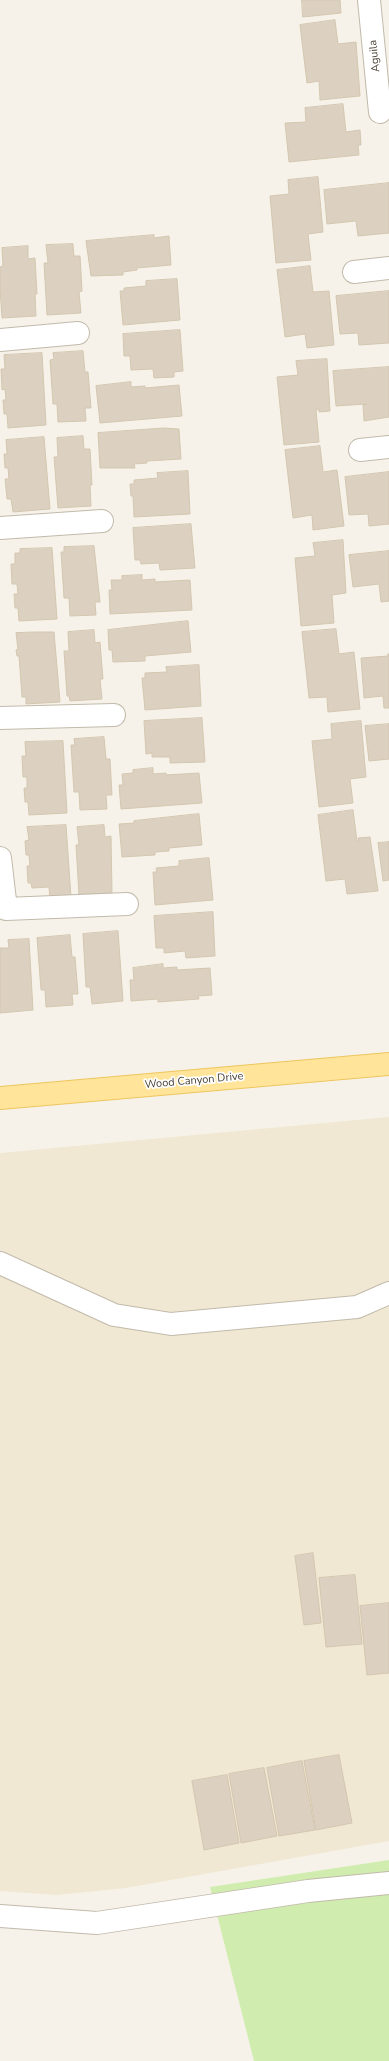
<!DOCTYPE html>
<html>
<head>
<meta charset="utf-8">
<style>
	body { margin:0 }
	canvas { display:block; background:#f6f2e9 }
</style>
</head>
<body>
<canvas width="389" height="2061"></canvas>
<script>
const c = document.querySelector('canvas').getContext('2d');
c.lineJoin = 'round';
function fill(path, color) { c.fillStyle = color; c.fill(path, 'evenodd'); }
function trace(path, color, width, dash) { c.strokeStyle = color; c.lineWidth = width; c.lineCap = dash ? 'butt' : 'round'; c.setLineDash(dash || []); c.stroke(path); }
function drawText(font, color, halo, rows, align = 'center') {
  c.font = font + ' "Nunito Sans",sans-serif'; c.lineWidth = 3.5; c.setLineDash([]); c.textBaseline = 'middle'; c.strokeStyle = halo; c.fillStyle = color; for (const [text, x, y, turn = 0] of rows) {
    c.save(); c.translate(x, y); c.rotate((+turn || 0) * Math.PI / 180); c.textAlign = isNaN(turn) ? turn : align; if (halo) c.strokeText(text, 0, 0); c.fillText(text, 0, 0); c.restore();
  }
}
const education = new Path2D(`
	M389,1117V1841L126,1888L57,1895L0,1891V1153Z`);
const green = new Path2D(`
	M389,1860V2061H254L210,1887Z`);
const building = new Path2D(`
	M302,0H340L341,13L303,17Z
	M335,20L338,44L356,42L360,96L320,100L319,81L307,83L300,25Z
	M343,104L346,132L360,130L361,145H358L359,155L289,162L285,123L306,122L305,108Z
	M318,177L323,232L308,234L311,260L276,263L270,196L289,194L288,180Z
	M389,183V233L358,236L356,221L327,224L324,190Z
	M154,235V238L169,236L171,265L137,268V270L123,272V275L91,276L86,241Z
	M73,244L74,256H80L82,291L79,292L81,313L47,315L44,263H48L46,245Z
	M28,246V259L35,258L37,294H35L36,316L2,318L0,288V267L3,266L2,248Z
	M310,266L313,292L329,291L334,345L307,348L305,334L285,337L277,270Z
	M177,279L180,320L123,325L120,291H124V288L146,286V281Z
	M389,291V343L359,345L358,333L340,334L336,296Z
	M180,330L183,371L174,372V377L154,378L153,369L131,370L130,356H124L123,334Z
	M83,351L85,372H88L91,408H85L86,421L58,422L57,404H53L50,360L54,359L53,353Z
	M42,353L46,425L8,428L7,414H4L3,400H6L5,389L2,390L1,369H5L4,355Z
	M327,359L330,411L319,412V409L316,410L319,442L284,445L277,377L298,375L296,361Z
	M389,367V417L364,421L363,405L367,404L336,406L333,371Z
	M131,382V387L145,386V388L179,385L182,416L100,423L96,386Z
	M164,428L179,429L181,459L147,461V463L134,464L135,468H100L98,433Z
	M83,436L84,449H90L92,485H90L91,506L58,508L54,457H58L57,438Z
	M44,437L50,509L13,512L11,499H7L5,479H9L8,468H5L4,454H7L6,440Z
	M320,446L323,472L337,470L344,526L313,530L312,515L293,518L285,450Z
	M188,471L190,514L134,517L133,496H131L130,484H134V480L158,478L157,473Z
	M389,472V524L369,526L368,514L349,515L345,477Z
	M191,524L195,568L160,570L159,563L141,564L140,560H135L133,528Z
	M343,540L346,593L332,595L334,623L301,626L295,558L315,556L313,543Z
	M94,546L100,602H95L96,615L70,616L69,598H64L61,552H64V547Z
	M52,548L57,619L19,621L18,608H15L14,594H18L17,584H12L11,564H15V553H20V549Z
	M389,551V601L381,602L379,584L353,587L349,555Z
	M142,575V580L155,579V582L190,580L192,610L110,614L109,590H112L111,580H122V576Z
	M188,621L191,652L145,656V661L113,662L112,650H109L108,630Z
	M336,629L339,654L354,652L360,709L328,712L327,697L309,698L302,632Z
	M94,630L95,643L100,642L103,679H100L102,699L70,701L69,696H67L64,651H69L68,632Z
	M36,632H54L60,702L26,704V697H22L19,656H17L16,650L18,649L16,633Z
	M388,654H389V708H384L383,696L364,698L361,658L388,656Z
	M199,665L201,706L145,710L142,678H145V673L167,672L166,667Z
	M202,718L205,762L170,763V757H152V753L146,754L144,721Z
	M361,721L366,777L350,779L353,803L319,807L312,741L332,739L331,724Z
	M389,724V759L369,761L365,726Z
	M104,737L106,759H110L112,795H106L107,809L80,810L79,792H74L71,745H75L74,739Z
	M63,741L67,813L29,815L28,802H25L24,788H27V777H23L22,756H26L25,742Z
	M153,768V774L166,773V775L199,773L202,803L121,809L119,785H123L122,774L133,773V770Z
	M353,810L357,841H359L358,838L370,837L378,891L347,894L345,879L326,881L318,815Z
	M199,814L202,845L169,848V851L155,852V855L122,857L119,824L134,823V821Z
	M66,825L71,897L50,899L49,887L32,888L31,883H28L27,866H30L29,855H26L25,841L29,840L27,827Z
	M104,825L105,837L111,836L112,893L79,895L76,845H79L77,827Z
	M389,842V880L383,881L378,843Z
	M209,858L213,900L155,905L153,872H157L156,868L179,866V861Z
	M213,912L215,956L186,958L185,951L164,953V948H156L154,916Z
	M118,931L123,1001L92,1004L90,987H86L83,934Z
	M70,935L72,957H75L78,994H72L73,1005L46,1007L45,990H41L37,938Z
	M29,939L33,1010L0,1013V948H9L8,940Z
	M163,964V968L177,967V970L210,968L212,995L198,996L199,999L158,1002V999L131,1001L130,980H134L133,968Z
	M313,1553L321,1623L304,1625L295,1556Z
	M355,1575L362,1644L326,1647L319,1578Z
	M389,1603V1673L367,1675L360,1606Z
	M339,1755L352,1823L316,1830L304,1761Z
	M302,1761L315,1830L279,1836L267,1768Z
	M264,1768L277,1836L241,1843L229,1774Z
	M227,1775L239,1843L204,1850L192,1781Z`);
const minor = new Path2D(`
	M369,0L380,112
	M354,272L389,268
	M0,340L78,333
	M360,450L389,447
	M0,528L102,521
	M0,718L114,715
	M0,858L6,909L127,904
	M0,1263L114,1315L171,1324L357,1307L389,1293
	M0,1916L97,1923L308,1891L389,1883`);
const major = new Path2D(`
	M0,1098L389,1064`);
const streetNames = [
	["Aguila",375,56,-96],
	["Wood Canyon Drive",194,1081,-5]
];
fill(education, '#f0e8d2');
fill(green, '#d0edaf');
fill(building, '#dcd1c0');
trace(building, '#d4c7b0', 1);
trace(minor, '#c2baab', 24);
trace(major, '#eec65f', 24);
trace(minor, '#fff', 22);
trace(major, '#ffe499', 22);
drawText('11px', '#4a4336', '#fff', streetNames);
</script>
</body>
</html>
